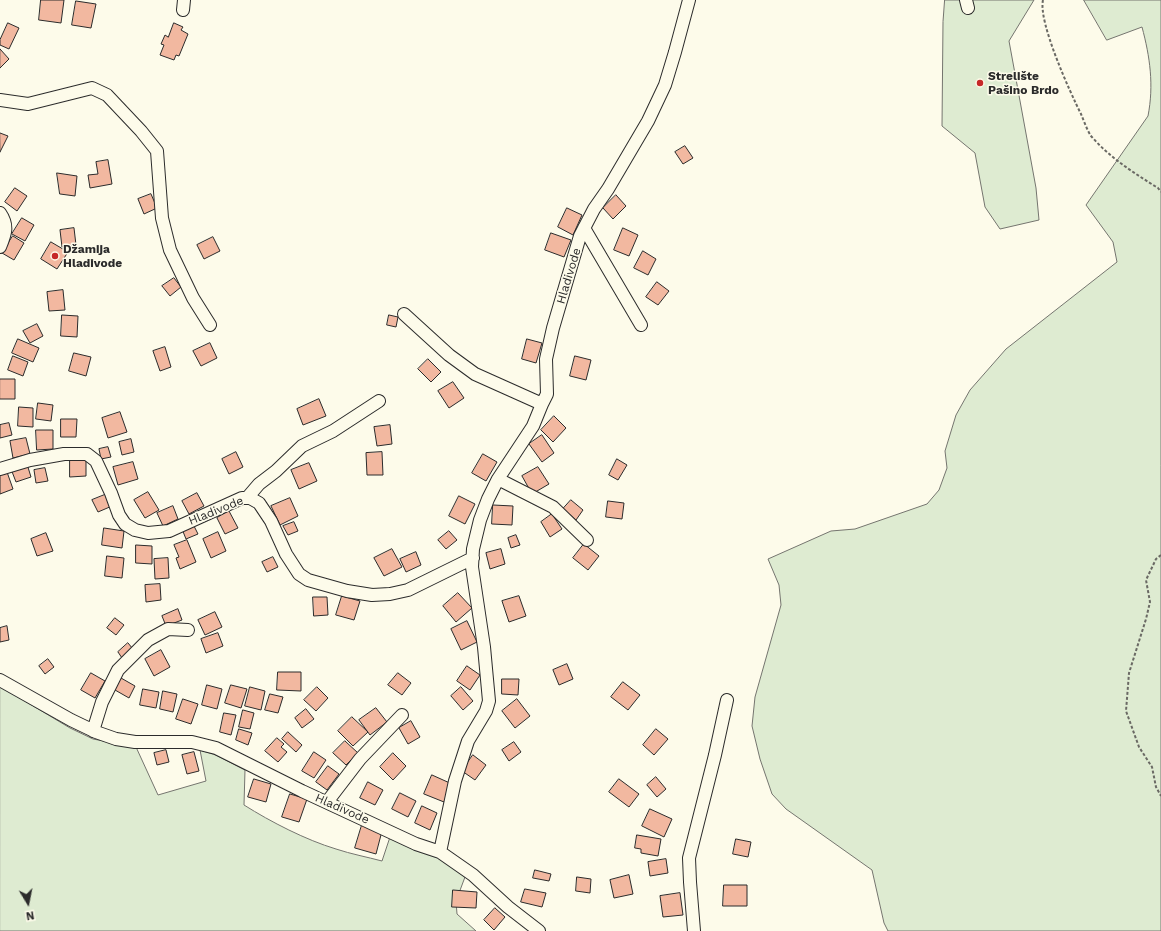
<!DOCTYPE html>
<html>
<head>
<meta charset="utf-8">
<style>
	body { margin:0 }
	#map { position:relative; width:1161px; height:931px; overflow:hidden; background:#fdfbea; font-family:"Work Sans",sans-serif }
	canvas { display:block }
	.north { position:absolute; left:8px; top:883px; width:40px; height:40px; -webkit-text-stroke:3px #fdfbea; paint-order:stroke; rotate:170deg; font-size:11px; font-weight:700; line-height:16px; text-align:center; color:#2b2b2b }
	.north::after { content:''; display:block; margin:auto; width:14px; height:18px; background:#2b2b2b; clip-path:polygon(50% 0,100% 100%,50% 72%,0 100%) }
</style>
</head>
<body>
<div id="map">
<canvas width="1161" height="931"></canvas>
<div class="north">N</div>
</div>
<script>
const c = document.querySelector('canvas').getContext('2d');
c.lineJoin = 'round';
function fill(path, color) { c.fillStyle = color; c.fill(path, 'evenodd'); }
function trace(path, color, width, dash) { c.strokeStyle = color; c.lineWidth = width; c.lineCap = dash ? 'butt' : 'round'; c.setLineDash(dash || []); c.stroke(path); }
function drawText(font, color, halo, rows, align = 'center') {
  c.font = font + ' "Work Sans",sans-serif'; c.lineWidth = 3; c.setLineDash([]); c.textBaseline = 'middle'; c.strokeStyle = halo; c.fillStyle = color; for (const [text, x, y, turn = 0] of rows) {
    c.save(); c.translate(x, y); c.rotate((+turn || 0) * Math.PI / 180); c.textAlign = isNaN(turn) ? turn : align; if (halo) c.strokeText(text, 0, 0); c.fillText(text, 0, 0); c.restore();
  }
}
const green = new Path2D(`
	M945,0H1034L1009,41L1036,188L1039,220L1000,229L985,207L975,153L942,126L943,22Z
	M1084,0H1161V931H888L884,923L872,870L786,809L772,794L760,759L752,726L755,697L781,605L779,585L768,559L831,531L855,529L927,504L939,490L947,468L945,451L956,415L970,390L1006,349L1117,262L1113,242L1086,205L1148,116C1154,85 1150,57 1142,27L1107,40Z
	M0,686L70,728L93,739L136,747L158,795L206,781L200,750L216,755L245,770L244,805C271,822 306,840 336,849C351,854 367,857 382,861L390,837L416,850L440,858L465,877L456,901L457,914L476,931H0Z`);
const building = new Path2D(`
	M41,0H64L61,23L39,20Z
	M76,1L96,4L91,28L72,25Z
	M8,23L19,28L9,49L0,45V40Z
	M174,23L183,27L181,30L188,34L179,56L176,55L174,60L160,55L164,45L161,44L165,35L168,37Z
	M0,49L9,59L0,68Z
	M0,133L8,136L0,152Z
	M685,146L693,158L683,164L675,152Z
	M108,160L112,184L90,188L88,175L98,174L96,162Z
	M57,173L77,176L75,196L60,194Z
	M15,188L27,196L17,211L5,202Z
	M151,194L157,208L144,214L138,199Z
	M616,195L626,206L613,219L603,208Z
	M567,208L582,215L573,235L558,227Z
	M22,218L34,225L25,241L12,234Z
	M74,228L76,245L62,247L60,230Z
	M623,228L638,235L629,256L614,250Z
	M551,233L571,240L564,257L545,250Z
	M13,236L24,243L14,260L2,253Z
	M213,237L220,251L204,259L197,245Z
	M51,242L68,252L57,269L41,259Z
	M643,251L656,259L648,275L634,268Z
	M174,278L181,287L170,296L162,286Z
	M657,282L669,291L658,305L646,297Z
	M63,290L65,310L49,311L47,292Z
	M62,315L78,316L77,337L61,336Z
	M389,315L398,317L396,327L387,325Z
	M37,324L43,336L30,343L23,331Z
	M18,339L39,348L33,362L12,353Z
	M527,339L542,343L536,363L522,359Z
	M210,343L217,358L201,366L193,351Z
	M165,347L171,367L160,371L153,351Z
	M74,353L91,357L86,376L69,371Z
	M13,356L28,362L23,376L8,370Z
	M575,356L591,360L586,380L570,376Z
	M428,359L441,372L431,382L418,369Z
	M0,379H15V399H0Z
	M453,382L464,398L449,408L438,391Z
	M319,399L326,416L303,425L297,409Z
	M38,403L53,405L51,421L36,419Z
	M19,407L33,408V427L18,426Z
	M120,412L127,432L108,438L102,418Z
	M554,416L566,428L553,442L541,430Z
	M61,419H77L76,437H61Z
	M9,423L12,435L0,438V425Z
	M390,425L392,444L377,446L374,427Z
	M36,430H53V449L37,450Z
	M542,435L554,453L542,462L529,444Z
	M26,438L30,454L13,458L10,441Z
	M131,439L134,452L122,455L119,442Z
	M108,447L111,457L101,459L99,449Z
	M236,452L243,467L229,474L222,459Z
	M382,452L383,475H367L366,453Z
	M483,454L497,462L486,481L472,473Z
	M70,457H86V476L70,477Z
	M617,459L627,465L618,480L609,475Z
	M133,462L138,479L118,485L113,467Z
	M309,463L317,481L299,489L291,470Z
	M27,464L31,477L16,482L11,469Z
	M538,467L549,484L532,494L522,476Z
	M45,468L48,481L36,483L34,470Z
	M7,472L13,489L0,494V474Z
	M148,492L159,510L145,518L134,500Z
	M197,493L204,506L189,514L182,501Z
	M107,494L112,506L98,512L92,500Z
	M459,496L475,504L465,524L449,516Z
	M290,498L298,516L280,525L271,506Z
	M571,500L583,510L576,520L563,509Z
	M608,501L624,503L622,519L606,517Z
	M493,505L513,506L512,525L492,524Z
	M173,506L178,519L163,526L157,513Z
	M229,511L238,528L225,534L217,518Z
	M552,514L562,529L550,537L541,522Z
	M294,522L298,531L288,535L283,526Z
	M193,524L198,534L186,539L182,529Z
	M104,528L124,531L122,548L102,545Z
	M449,531L457,540L446,549L438,540Z
	M218,532L226,551L211,558L203,539Z
	M46,533L53,551L37,556L31,539Z
	M516,535L520,545L511,548L508,538Z
	M187,540L196,562L180,569L176,558L179,557L174,545Z
	M584,544L599,556L588,570L573,558Z
	M136,545L152,546V564L136,563Z
	M392,549L402,567L384,576L374,558Z
	M501,549L505,564L490,569L486,553Z
	M416,552L421,565L406,572L400,559Z
	M107,556L124,558L122,578L105,576Z
	M273,557L278,567L267,572L262,562Z
	M168,558L169,578L155,579L154,559Z
	M160,584L161,600L146,602L145,585Z
	M458,593L472,608L456,622L443,606Z
	M342,596L360,601L354,620L336,615Z
	M519,596L526,616L509,622L502,601Z
	M313,597H327L328,615L314,616Z
	M178,609L182,620L166,626L162,616Z
	M215,612L222,627L205,635L198,620Z
	M115,618L124,625L116,635L107,628Z
	M467,621L477,642L461,650L451,629Z
	M7,626L9,640L0,642V628Z
	M218,633L223,646L206,653L201,639Z
	M128,643L133,649L122,658L118,652Z
	M161,650L170,667L154,676L145,659Z
	M48,659L54,667L45,674L39,666Z
	M567,664L573,679L559,685L553,670Z
	M467,666L480,675L470,690L457,681Z
	M278,672H301V691L277,690Z
	M91,673L105,681L95,698L81,690Z
	M398,673L411,683L402,695L388,685Z
	M121,678L135,686L129,698L115,690Z
	M502,679H519L518,695L502,694Z
	M623,682L640,695L628,710L611,697Z
	M207,685L222,689L217,709L202,705Z
	M231,685L247,689L241,708L225,703Z
	M250,687L265,691L261,710L245,706Z
	M317,687L328,698L316,711L304,700Z
	M461,687L473,701L463,710L451,696Z
	M143,689L159,692L156,708L140,705Z
	M163,691L177,694L173,712L160,709Z
	M270,694L283,697L278,713L265,710Z
	M183,699L198,704L191,724L176,719Z
	M517,699L530,716L515,728L502,711Z
	M376,708L387,722L370,735L359,720Z
	M306,709L314,719L302,728L295,718Z
	M243,710L254,713L250,729L239,727Z
	M224,713L236,715L231,735L220,732Z
	M352,717L368,732L353,746L338,731Z
	M411,721L420,737L408,744L399,728Z
	M239,729L252,733L248,745L236,740Z
	M656,729L668,739L654,755L643,745Z
	M288,732L302,745L296,752L282,739Z
	M277,738L284,744L281,747L287,752L278,762L265,751Z
	M345,741L358,753L346,765L333,753Z
	M514,742L521,752L509,761L502,750Z
	M166,750L169,762L157,765L154,753Z
	M194,752L199,771L187,774L182,755Z
	M314,752L326,760L314,778L302,771Z
	M393,753L406,766L393,780L380,767Z
	M473,755L486,765L475,780L462,771Z
	M328,766L339,774L327,790L316,782Z
	M432,775L452,784L444,802L424,794Z
	M656,777L666,789L657,797L647,785Z
	M254,779L271,784L266,802L248,797Z
	M619,779L639,794L629,807L609,792Z
	M368,782L383,790L375,805L360,798Z
	M400,793L416,801L408,817L392,809Z
	M290,794L307,799L299,822L282,817Z
	M422,806L437,813L430,830L415,823Z
	M650,809L672,819L664,837L642,826Z
	M362,825L382,831L376,854L355,848Z
	M637,835L661,839L658,856L641,853V849L635,848Z
	M736,839L751,842L748,857L733,854Z
	M666,859L668,873L650,876L648,862Z
	M535,870L551,874L549,881L533,878Z
	M629,875L633,894L614,898L610,880Z
	M577,877L591,879L590,893L576,891Z
	M724,885H747V906H723Z
	M525,889L546,893L542,907L521,902Z
	M453,890L477,892L476,908L452,907Z
	M680,893L683,915L663,917L660,896Z
	M495,908L505,917L494,930L484,920Z`);
const path = new Path2D(`
	M1043,0C1038,22 1070,92 1081,114C1084,121 1087,130 1091,136C1110,158 1134,173 1158,188L1161,192
	M1161,555L1156,559L1146,580L1150,602L1146,619L1129,673L1126,711L1139,747L1152,767L1156,787L1161,796`);
const minor = new Path2D(`
	M966,0L968,8
	M183,10L184,0
	M0,100L28,104L92,88L107,95L141,131L157,151L162,218L170,250L193,298L210,325
	M0,213C9,226 5,235 0,247
	M584,228L641,325
	M404,314L449,355L475,374L542,404
	M0,469L30,460L64,454H87L96,461L111,493L119,515L125,524L135,530L148,533L169,531L242,498H250L259,503L271,521L286,554L299,574L308,580L347,591L372,595L390,594L408,590L473,558
	M498,479L553,507L587,540
	M247,498L259,484L276,471L302,446L333,431L379,401
	M0,680L71,720L96,732L116,739L135,742H192L216,748L302,791L416,844L440,852L455,781L468,741L486,711L489,701L484,647L472,567L473,549L480,520L488,499L498,479L533,426L542,404L547,394L546,359L553,328L580,236L594,209L608,189L648,121L665,85L675,52L689,0
	M93,731L102,702L118,670L148,640L168,629L188,630
	M327,802L360,759L402,715
	M440,852L473,875L508,907L539,931
	M694,931L690,882L689,858L715,755L727,700`);
const markers = [
	[980,83,4,"#c62828"],
	[55,256,4,"#c62828"]
];
const poiNames = [
	["Strelište",988,76],
	["Pašino Brdo",988,90],
	["Džamija",63,249],
	["Hladivode",63,263]
];
const streetNames = [
	["Hladivode",569,276,-73],
	["Hladivode",216,511,-22],
	["Hladivode",342,809,24]
];
fill(green, '#deebd1');
trace(green, '#74746e', 1);
fill(building, '#f2b8a0');
trace(building, '#2b2b2b', 1);
trace(minor, '#2b2b2b', 14);
trace(path, '#6a6964', 2, [3, 2]);
trace(minor, '#fdfbea', 12);
for (const [x, y, r, color] of markers) { const dot = new Path2D(); dot.arc(x, y, r, 0, 2 * Math.PI); c.fillStyle = color; c.fill(dot); trace(dot, '#fdfbea', 1.5); }
drawText('bold 12px', '#2b2b2b', '#fdfbea', poiNames, 'left');
drawText('12px', '#2b2b2b', '#fdfbea', streetNames);
</script>
</body>
</html>
